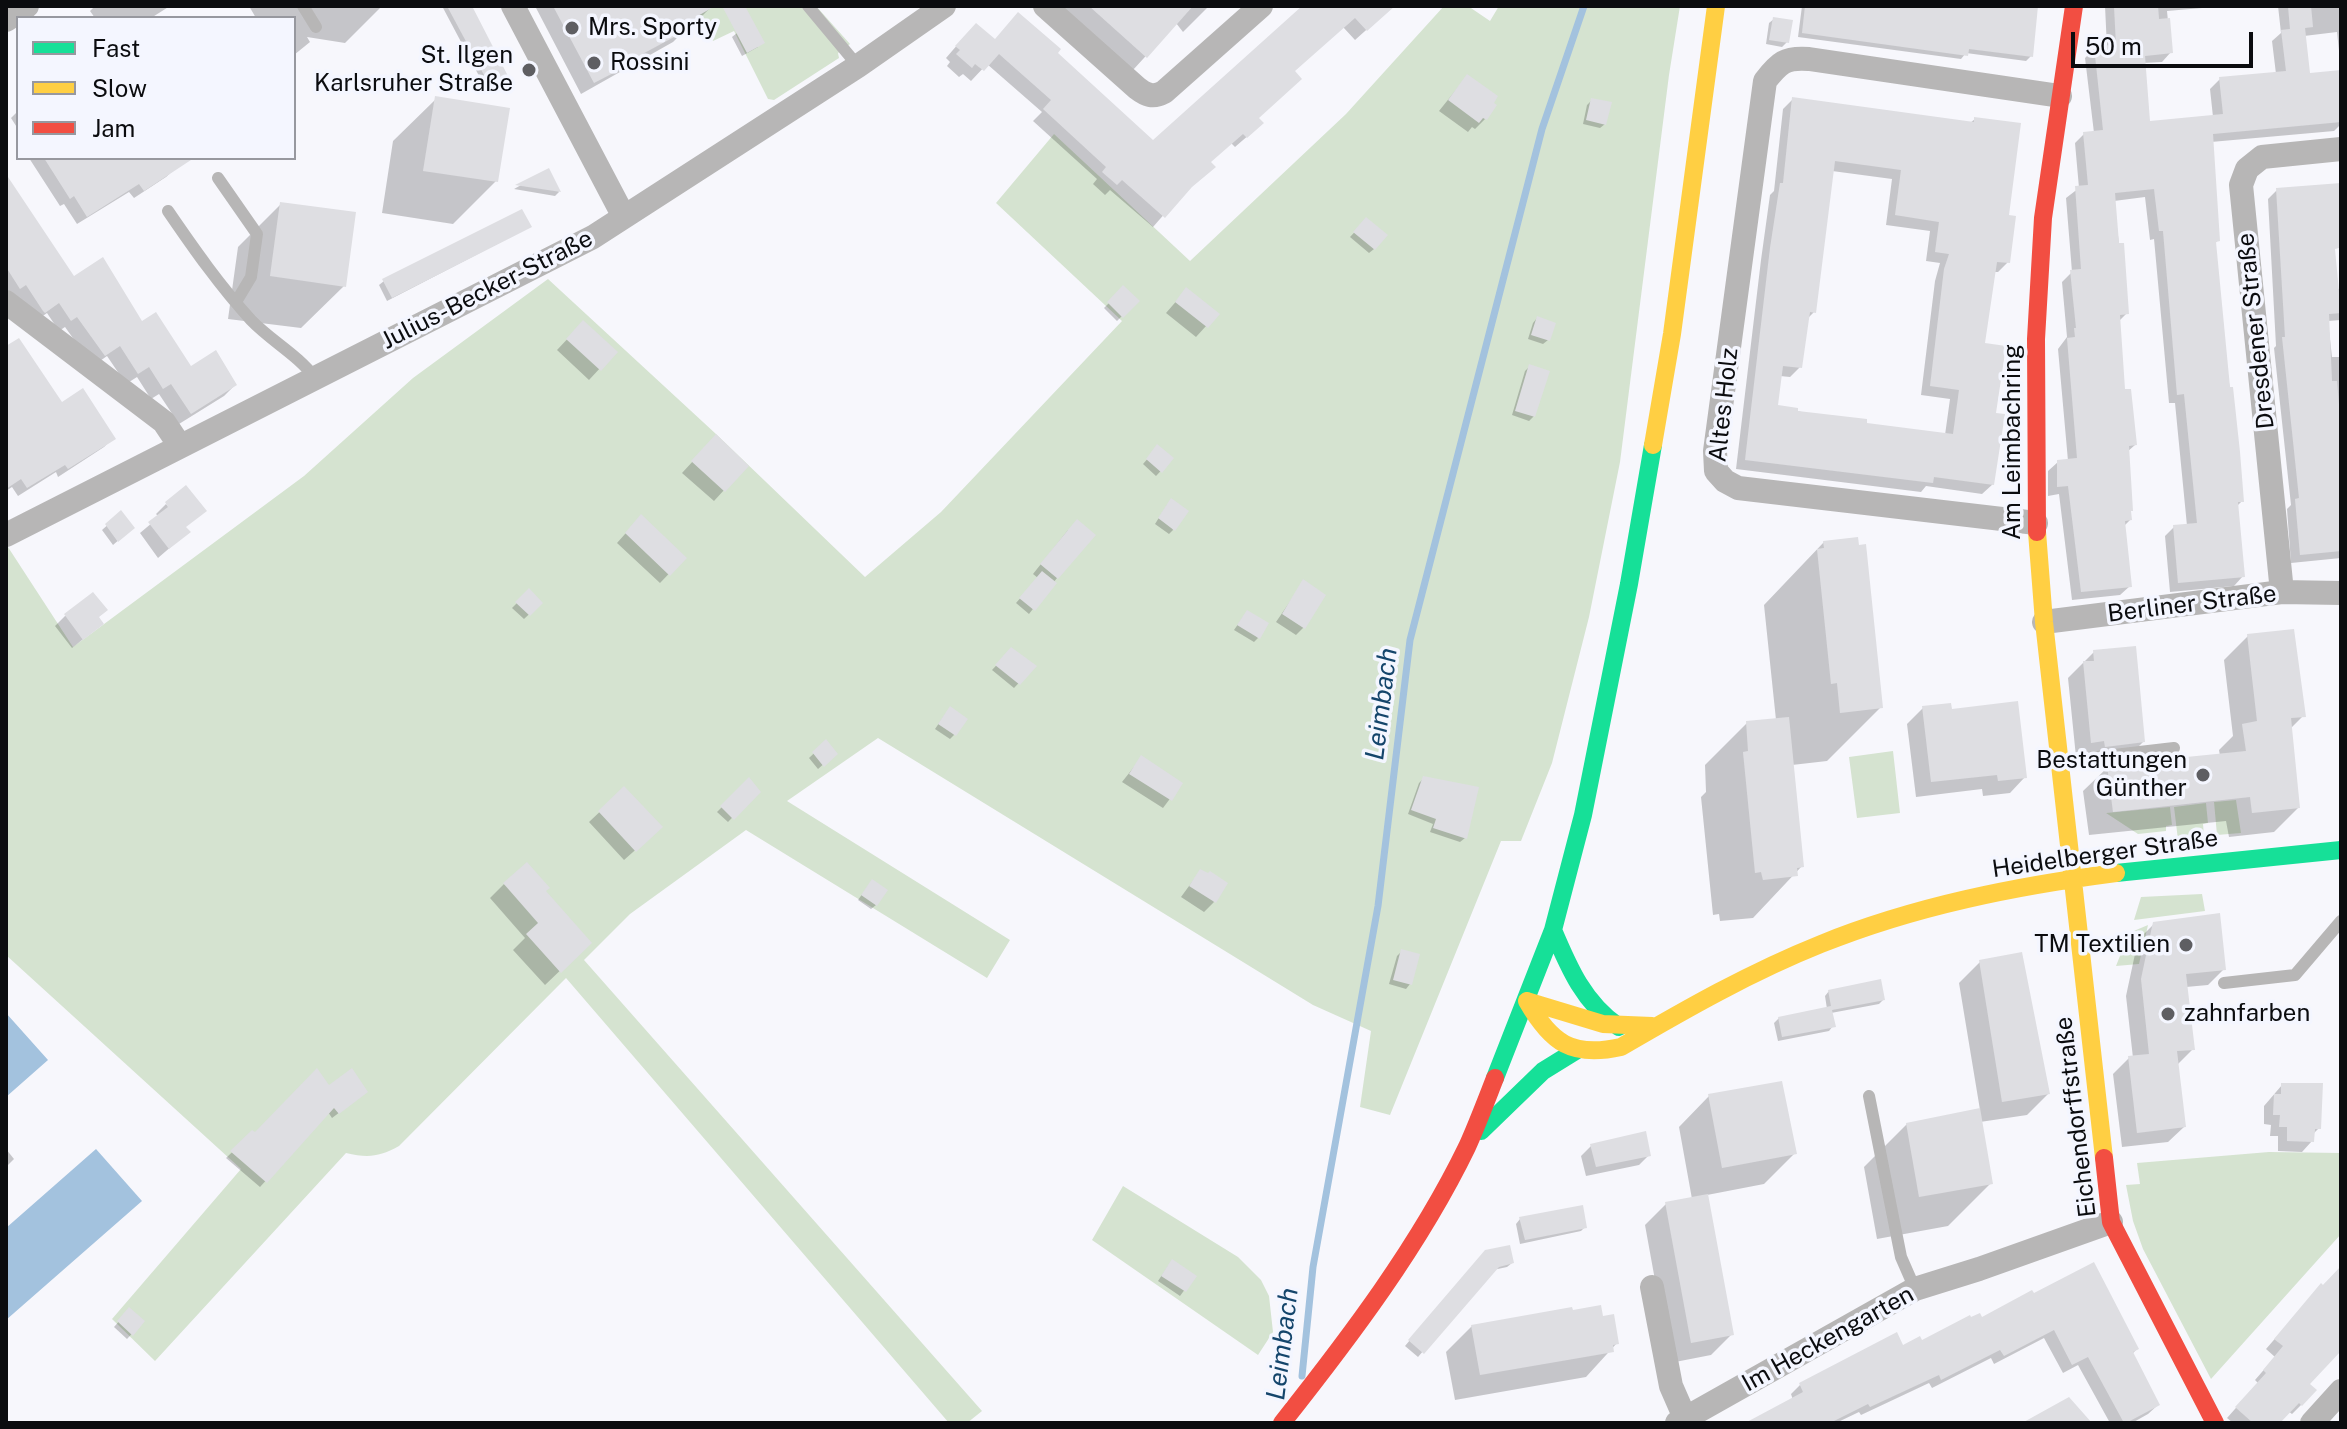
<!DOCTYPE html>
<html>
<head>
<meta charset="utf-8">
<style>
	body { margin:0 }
	#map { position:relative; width:2347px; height:1429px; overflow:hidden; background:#f7f7fc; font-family:"Public Sans",sans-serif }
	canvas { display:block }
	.frame { position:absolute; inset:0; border:8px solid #0b0c0f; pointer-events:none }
	.legend { position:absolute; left:16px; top:16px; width:280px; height:144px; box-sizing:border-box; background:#f4f6ff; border:2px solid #97989f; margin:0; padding:10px 14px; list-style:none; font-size:24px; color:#0b0c0f }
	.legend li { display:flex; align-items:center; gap:16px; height:40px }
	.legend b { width:40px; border:2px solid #97989f }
	.scale { position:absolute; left:2071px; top:32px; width:182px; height:36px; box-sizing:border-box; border:4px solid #0b0c0f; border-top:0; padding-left:10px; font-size:24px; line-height:28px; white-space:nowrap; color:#0b0c0f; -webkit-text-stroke:6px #f4f6ff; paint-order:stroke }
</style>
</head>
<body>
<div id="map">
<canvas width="2347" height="1429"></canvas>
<div class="frame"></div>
<ul class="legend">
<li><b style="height:10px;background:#16e098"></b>Fast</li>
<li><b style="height:10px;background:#ffcf43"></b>Slow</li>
<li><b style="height:10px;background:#f24e42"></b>Jam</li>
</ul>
<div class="scale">50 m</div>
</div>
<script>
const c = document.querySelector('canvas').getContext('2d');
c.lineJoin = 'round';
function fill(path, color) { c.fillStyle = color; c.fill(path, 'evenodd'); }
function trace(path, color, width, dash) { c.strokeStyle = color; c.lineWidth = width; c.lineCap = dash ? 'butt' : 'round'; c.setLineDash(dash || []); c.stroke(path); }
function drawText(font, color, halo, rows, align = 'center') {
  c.font = font + ' "Public Sans",sans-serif'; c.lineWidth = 7; c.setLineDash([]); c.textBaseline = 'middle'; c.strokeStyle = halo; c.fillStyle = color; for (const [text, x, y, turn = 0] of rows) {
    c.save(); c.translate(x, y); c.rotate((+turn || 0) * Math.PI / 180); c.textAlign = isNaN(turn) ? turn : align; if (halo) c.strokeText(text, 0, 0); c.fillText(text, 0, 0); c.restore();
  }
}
const green = new Path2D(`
	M693,6H816L850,44L838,53L839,58L774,100L768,99L734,31L713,41Z
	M1444,6H1468L1490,21L1499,6H1680L1669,75L1620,462L1589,617L1552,763L1521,841H1501L1390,1115L1360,1107L1371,1031L1313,1005L878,738L787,801L1010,940L987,978L746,830L630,914L584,960L982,1411L967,1423H949L566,978L399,1146C379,1157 368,1158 346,1153L155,1361L112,1319L241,1169L6,955V544L73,647L304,476L413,378L548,279L716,434L865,577L941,512L1122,321L996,203L1054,134L1190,261L1346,114Z
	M1893,751L1900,813L1857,818L1849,757Z
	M2236,800L2241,833L2217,835L2214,802Z
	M2206,803L2208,823L2203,824L2204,836L2178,840L2174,807Z
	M2170,807L2172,825L2166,826V831L2138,834L2106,813Z
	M2202,894L2205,911L2134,920L2141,897Z
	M2148,925L2139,964L2116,966L2129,933Z
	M2269,1152L2341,1153V1234L2211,1379L2143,1249L2133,1221L2126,1185L2140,1184L2137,1163Z
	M1123,1186L1238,1257L1261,1280L1269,1296L1273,1332L1258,1355L1092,1240Z`);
const water = new Path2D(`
	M6,1013L48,1060L6,1097Z
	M96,1149L142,1201L6,1320V1228Z`);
const shadow = new Path2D(`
	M95,6H170L151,18H95L90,11Z
	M249,6H382L345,43L307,37L310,42L294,55V18H256Z
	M442,6H469L507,78L502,82L487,91Z
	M535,6H712L701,17L683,27L685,30L673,42L581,94Z
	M1062,6H1209L1183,32L1176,23L1133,70Z
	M1307,6H1393L1355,40L1343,27L1293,72L1257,118L1250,134L1235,147L1231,143L1209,163L1153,227L1110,190L1105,195L1093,184L1097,179L1033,121L1042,112L987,64L971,81L963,74L959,77L947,66L950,62L946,58L965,36L1055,53L1153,143Z
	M1802,6H2036L2031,56L2026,61L1966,53L1961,59L1798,37Z
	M2105,6H2226L2167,11L2171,52L2162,62L2143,63L2148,124L2213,117L2210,89L2220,79L2276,74L2272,41L2281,33L2278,6H2341V70L2337,32L2304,36L2308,75L2341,72V124L2334,131L2211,142L2218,240L2214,245L2242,501L2237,506L2243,576L2234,586L2170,592L2165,536L2174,527L2187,526L2175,403H2169L2154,239L2150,240L2145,197L2114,201L2127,313L2118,322L2123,391L2135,445L2127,452L2130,520L2124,526L2130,586L2120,595L2072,600L2059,494L2048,496V471L2058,462L2068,461L2058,349L2067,337L2062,282L2072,272L2066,198L2079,188L2075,143L2084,134L2094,133L2085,58L2095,48H2107Z
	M1774,19L1787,42L1782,47L1766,44L1769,23Z
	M737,33L758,47L742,56L732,37Z
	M1467,76L1485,119L1475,129L1472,127L1468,132L1439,111Z
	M436,99L496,181L453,224L382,213L393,141Z
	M1793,99L1970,123L1975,119L2007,217L2008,262L1998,272H1994L1982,345L1994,415L1993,484L1982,494L1926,486L1921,492L1736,469L1761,260L1770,195L1774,191L1783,109ZM1832,171L1892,179L1886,225L1930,231L1926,261L1940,263L1935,281L1921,395L1950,399L1945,435L1864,424L1776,407L1780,376L1790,377L1800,367L1807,319L1814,312Z
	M1592,100L1605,124L1600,128L1583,124L1587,105Z
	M18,111V129L11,118Z
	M29,158H171L176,168L166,177L134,198L129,192L77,224L64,204L60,206Z
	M548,170L559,192L555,196L514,189Z
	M6,177L74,278L142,324L190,368L235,385L224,396L179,424L159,394L151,399L137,377L126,384L107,356L93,366L65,327L59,331L47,313L33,323L6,296Z
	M2341,185V244H2337L2333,252L2338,289H2341V320L2328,321L2332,357H2341V558L2291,563L2287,509L2291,505L2274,348L2276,346L2268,199L2277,190Z
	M281,204L344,286L301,328L228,319L238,247Z
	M1366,220L1374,249L1369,253L1350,237Z
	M530,227L387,301L379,285L384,281Z
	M1124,288L1137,301L1117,321L1104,308Z
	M1186,290L1217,314L1196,337L1166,313Z
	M1537,318L1548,340L1543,344L1528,339L1533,323Z
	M573,333L615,352L589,380L557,350Z
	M6,348L61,405L113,438L104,447L58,477L56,472L18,496L12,487L6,491Z
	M1530,366L1534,416L1529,421L1512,415L1525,371Z
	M706,447L746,466L714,501L682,473Z
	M1158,447L1172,459L1156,476L1143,464Z
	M166,504L188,532L158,558L140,533L159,517L156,514Z
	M1167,505L1173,530L1169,534L1155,524Z
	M121,513L128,532L113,545L102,530Z
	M633,525L684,558L660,583L617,543Z
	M1068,530L1057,578L1029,614L1016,603L1038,578L1033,574Z
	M1824,542L1881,707L1827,761L1792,765L1802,866L1753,918L1720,921L1719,914L1713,915L1701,797L1706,792L1705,765L1747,723L1776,720L1764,605Z
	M1304,581V627L1296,635L1276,622Z
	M529,591L541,603L524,619L512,608Z
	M65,616L97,618L102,624L72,648L55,626Z
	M1243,617L1258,638L1254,642L1234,630Z
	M2248,636L2303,716L2290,729L2298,808L2274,832L2229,837L2226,821L2089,835L2083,791L2108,767L2220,756L2219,750L2233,736L2224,660Z
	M1011,650L1034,667L1014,688L992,670Z
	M2094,652L2143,742L2128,757H2076L2068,678Z
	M1923,708L1951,711L2025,777L2010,793L1983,796L1982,789L1916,797L1907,724Z
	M946,713L954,735L950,739L935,729Z
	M826,742L835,754L818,769L809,758Z
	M1141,758L1181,784L1163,808L1122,782Z
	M1424,778L1465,838L1460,842L1430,832L1433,824L1408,814L1419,783Z
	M749,780L758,791L728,822L717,812Z
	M624,789L650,837L624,860L589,822Z
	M1200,871L1214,902L1204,912L1181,897Z
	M504,884L589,943L545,985L513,950L525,938L490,898Z
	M868,886L876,905L871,909L858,900Z
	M2154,924L2224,969L2208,985L2186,987L2193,1049L2177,1065L2184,1127L2168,1142L2122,1147L2113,1074L2129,1058H2133L2126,996L2138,940Z
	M1401,952L1410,984L1406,989L1389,984L1397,956Z
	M1980,962L2048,1094L2027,1115L1980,1122L1991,1183L1948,1226L1877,1239L1864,1167L1907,1124L1980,1110L1959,983Z
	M1829,991L1883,1000L1879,1004L1831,1013L1833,1026L1829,1031L1778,1041L1774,1023L1779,1018L1827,1009L1825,996Z
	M2282,1085L2319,1128L2312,1135V1141L2302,1152L2278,1151V1136H2270L2271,1125L2264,1124V1106Z
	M329,1088L360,1097L332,1118L328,1112L260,1187L226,1158L252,1133L255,1135Z
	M1709,1096L1794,1154L1764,1184L1707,1195L1732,1334L1711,1355L1670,1363L1645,1225L1666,1204L1692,1199L1679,1127Z
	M1591,1146L1649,1155L1639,1165L1586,1176L1581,1156Z
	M6,1149L14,1159L6,1167Z
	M1520,1219L1585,1227L1581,1231L1520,1244L1516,1224Z
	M1480,1257L1512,1263L1507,1267L1493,1270L1418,1357L1405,1346Z
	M1168,1266L1194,1277L1180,1296L1158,1281Z
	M2341,1268V1347L2307,1385L2301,1405L2292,1414L2288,1411L2278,1423H2233L2227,1418L2258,1383L2255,1380L2275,1357L2266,1349L2312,1296Z
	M2031,1293L2137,1349L2132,1354L2158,1405L2148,1414L2132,1423H2110L2078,1365L2063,1373L2044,1338L1994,1364L1991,1358L1932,1388L1929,1383L1861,1415L1859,1412L1836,1423H1750L1793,1400L1791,1394L1800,1385L1896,1335L1902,1347L1921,1343L1982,1320Z
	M129,1310L143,1322L127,1339L114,1327Z
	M1571,1313L1601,1319L1617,1343L1586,1377L1455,1400L1446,1352L1472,1326Z`);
const stream = new Path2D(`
	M1302,1376L1313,1267L1378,906L1410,640L1542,129L1584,6`);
const building = new Path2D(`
	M447,6H472L509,78L491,88Z
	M553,6H715L684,24L687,30L622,65L623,68L594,83Z
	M722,6H745L765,43L747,53Z
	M1089,6H1193L1147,58Z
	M1302,6H1395L1367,31L1355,18L1295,71L1302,79L1259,118L1264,123L1247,138L1243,134L1211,162L1216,167L1192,187L1165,218L1122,180L1117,185L1102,172L1106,167L1043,109L1051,100L999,54L984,71L975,64L972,68L956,54L960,50L955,46L976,23L995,39L1018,12L1061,49L1058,53L1153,140Z
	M1805,6H2038L2033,57L1969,49L1968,56L1802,33Z
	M2114,6H2158L2159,19L2170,18L2173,53L2145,56L2150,121L2223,114L2219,77L2286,71L2281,30L2290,29L2288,6H2311L2313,27L2305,28L2310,73L2341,70V122L2213,134L2220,241L2216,242L2230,387H2233L2240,452L2244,502H2238L2245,577L2178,583L2173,525L2197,523L2184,394L2177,395L2163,231H2159L2154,189L2115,193L2119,243H2124L2129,314L2120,315L2125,389H2131L2137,445L2129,446L2133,511H2131L2132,520L2125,521L2132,587L2081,592L2068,486L2057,487V460L2077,458L2067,338L2075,337L2074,328H2076L2070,270L2081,269L2075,186L2088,185L2083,132L2103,130L2094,46L2116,45Z
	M1773,17L1793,20L1789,43L1769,40Z
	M1467,74L1498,96L1494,103L1497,105L1487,120L1483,118L1479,123L1448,100Z
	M435,96L510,108L498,182L423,171Z
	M1792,97L1974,122V117L2021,123L2009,215L2016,216L2010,263L1997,262L1985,343L2006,346L1996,413L2005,414L1994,485L1934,477L1933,483L1745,460L1770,248L1780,183H1783ZM1835,161L1901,170L1895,215L1939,222L1935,252L1949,254L1944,269L1930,386L1959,390L1953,434L1867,423V419L1798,411V408L1778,405L1783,366L1802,368L1810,312L1816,313Z
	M1591,98L1612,102L1606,125L1586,120Z
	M44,158H194L144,191L139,184L87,217L74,196L70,199Z
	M549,168L561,192L515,185Z
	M6,174L74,276L103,257L142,321L156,312L191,366L216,350L237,385L191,414L171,384L163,389L149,367L138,374L120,346L105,356L77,317L71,321L59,303L45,313L43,311L26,285L20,289L6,267Z
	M2341,183V237H2339V248L2335,249L2341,313L2329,314L2332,381H2337L2341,428V551L2300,555L2295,499L2299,498L2282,337H2285L2276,188Z
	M280,202L356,212L346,287L270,276Z
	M522,209L532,227L392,298L382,279Z
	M1366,217L1388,235L1375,250L1353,232Z
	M1123,285L1140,301L1123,318L1107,302Z
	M1186,287L1220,314L1208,328L1175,302Z
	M1537,316L1556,323L1550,341L1531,335Z
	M583,320L618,352L601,371L566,339Z
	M19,338L62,402L83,388L116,439L68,469L65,465L27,488L21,479L6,489V346Z
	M1529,364L1550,371L1535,417L1515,411Z
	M716,434L749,466L725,492L691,461Z
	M1157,444L1174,458L1162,473L1146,459Z
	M186,485L207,511L186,527L191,532L169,549L148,522L168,507L165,502Z
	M1171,498L1189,511L1175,531L1158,518Z
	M121,510L135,528L118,542L105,524Z
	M641,514L687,558L670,576L625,533Z
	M1077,519L1096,535L1058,579L1040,564Z
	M1858,537L1859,545L1866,544L1883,708L1840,713L1837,683L1831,684L1817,549L1824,548L1823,541Z
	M1042,571L1057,583L1035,611L1019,598Z
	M1303,579L1326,595L1305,629L1282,614Z
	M529,588L543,603L530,616L515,602Z
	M93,592L108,610L99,617L104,624L83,640L64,614Z
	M1247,610L1269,623L1260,639L1237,625Z
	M2294,629L2306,717L2291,718L2300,808L2252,813L2250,797L2113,812L2107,765L2246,751L2242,724L2257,721L2247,634Z
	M2136,646L2145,742L2105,747L2104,741L2091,743L2083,661H2094L2093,650Z
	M1011,647L1037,666L1020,685L995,665Z
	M2018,701L2027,778L1998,781L1997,775L1931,782L1922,706L1951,703L1952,709Z
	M950,706L968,719L956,736L938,724Z
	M1789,717L1804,867L1797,868L1798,876L1763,880L1761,872L1755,873L1743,752L1748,751L1746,721Z
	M826,739L838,754L824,767L812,752Z
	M1141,755L1183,783L1172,801L1129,774Z
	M1423,776L1479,787L1467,839L1433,828L1436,819L1411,810Z
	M749,777L761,792L734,820L720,806Z
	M624,786L663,827L636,852L598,811Z
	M527,862L550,888L546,891L592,943L561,973L526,934L538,923L503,883Z
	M1200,869L1208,873L1210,871L1228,883L1216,903L1189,886Z
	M872,879L888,890L877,906L861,895Z
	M2220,913L2226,970L2186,974L2195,1050L2177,1051L2186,1127L2137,1133L2128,1056L2149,1054L2141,979L2153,922Z
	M1401,949L1420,954L1412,985L1393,980Z
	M2022,952L2050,1094L2002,1102L1979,960Z
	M1881,979L1885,1000L1832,1010L1836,1027L1782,1037L1778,1017L1831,1006L1828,990Z
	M317,1068L329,1085L352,1068L368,1092L339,1114L334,1108L267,1183L230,1151L252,1130L255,1132Z
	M1782,1081L1797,1154L1722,1168L1708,1094Z
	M2281,1083H2323L2321,1129H2315L2314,1142L2287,1141V1127H2279L2280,1115H2273L2274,1094H2281Z
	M1980,1108L1993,1184L1919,1197L1906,1123Z
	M1646,1131L1651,1156L1596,1167L1590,1144Z
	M1708,1194L1734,1335L1691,1343L1665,1202Z
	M1583,1205L1587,1228L1525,1240L1519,1217Z
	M1510,1245L1514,1263L1499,1267L1424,1354L1408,1340L1485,1250Z
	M1172,1259L1197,1276L1186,1292L1161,1276Z
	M2094,1262L2139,1349L2133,1352L2160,1405L2126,1423H2124L2088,1357L2072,1365L2054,1330L2004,1356L2000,1350L1941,1380L1939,1375L1870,1407L1868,1404L1830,1423H1745L1803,1392L1799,1383L1897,1332L1903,1345L1920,1336L1922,1340L1970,1315L1971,1317L1980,1313L1982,1317L2032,1290L2034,1293Z
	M2341,1266V1351L2310,1384L2317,1390L2302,1406L2299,1403L2280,1423H2253L2235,1407L2266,1373L2263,1370L2283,1346L2274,1339L2321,1283L2323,1285Z
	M1601,1305L1603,1316L1614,1314L1619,1344L1613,1345L1614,1352L1480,1375L1471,1325L1572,1307L1573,1310Z
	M129,1307L145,1321L133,1336L117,1321Z
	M2069,1397L2092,1423H2022Z`);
const lane = new Path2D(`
	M303,6L316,27
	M808,6L858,66
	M218,178L257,234L251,277L236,302
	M168,211C194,249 220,286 251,320C271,341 298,355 315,378
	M2062,761L2174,748
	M2224,983L2295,975L2341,921
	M1869,1096L1901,1257L1915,1289`);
const street = new Path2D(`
	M513,6L624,217
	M1045,6L1137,88C1146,95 1153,98 1164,92L1261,6
	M6,20L27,6
	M6,302L164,422L180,446
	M2036,523L1738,488L1725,481L1716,471L1715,451L1765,81C1779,63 1785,57 1809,59L2060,96
	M6,535L593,237L858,66L944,6
	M2282,592L2241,185L2247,169L2262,157L2341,149
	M2044,622L2282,592L2341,593
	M1652,1287L1671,1386L1685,1418
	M1677,1423L1915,1289L1979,1269L2111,1222
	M2312,1423L2341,1391`);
const fast = new Path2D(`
	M2116,873L2341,850
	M1553,930C1569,968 1584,1003 1619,1027
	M1495,1078L1553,930L1583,815L1629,584L1653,445
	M1481,1131L1543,1071L1577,1050`);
const slow = new Path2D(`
	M1653,445L1672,334L1716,6
	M2037,532L2044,622L2104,1158
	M1527,1001C1551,1043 1572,1058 1621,1047C1686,1009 1751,972 1821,944C1915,906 2016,886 2116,873
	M1527,1001L1603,1024L1652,1026`);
const jam = new Path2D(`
	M2037,532L2036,339L2043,218L2074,6
	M2104,1158L2111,1222L2215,1423
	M1282,1423C1350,1337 1419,1246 1467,1147C1477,1125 1486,1101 1495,1078`);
const markers = [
	[572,28,8,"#5e5e62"],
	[594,63,8,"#5e5e62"],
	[529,70,8,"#5e5e62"],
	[2203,775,8,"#5e5e62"],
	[2186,945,8,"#5e5e62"],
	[2168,1014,8,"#5e5e62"]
];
const poiNames = [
	["Mrs. Sporty",588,28],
	["St. Ilgen",513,56,"right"],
	["Karlsruher Straße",513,84,"right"],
	["Rossini",610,63],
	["Bestattungen",2187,761,"right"],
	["Günther",2187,789,"right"],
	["TM Textilien",2170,945,"right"],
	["zahnfarben",2184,1014]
];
const streetNames = [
	["Julius-Becker-Straße",487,290,-27],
	["Dresdener Straße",2256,331,-96],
	["Altes Holz",1724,405,-84],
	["Am Leimbachring",2013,442,-90],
	["Berliner Straße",2192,604,-7],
	["Heidelberger Straße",2105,854,-8],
	["Eichendorffstraße",2076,1117,-97],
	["Im Heckengarten",1828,1339,-29]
];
const waterNames = [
	["Leimbach",1382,704,-83],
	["Leimbach",1283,1344,-83]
];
fill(green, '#d5e3d0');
fill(water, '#a3c2de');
fill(shadow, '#0003');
trace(stream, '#a3c2de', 7);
fill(building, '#dedee2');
trace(lane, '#b7b6b6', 12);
trace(street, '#b7b6b6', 24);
trace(fast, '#16e098', 18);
trace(slow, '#ffcf43', 18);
trace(jam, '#f24e42', 18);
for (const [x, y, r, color] of markers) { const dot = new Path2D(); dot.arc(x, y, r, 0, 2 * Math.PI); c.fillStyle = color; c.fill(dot); trace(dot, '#f4f6ff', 3); }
drawText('24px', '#0b0c0f', '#f4f6ff', poiNames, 'left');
drawText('24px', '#0b0c0f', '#f4f6ff', streetNames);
drawText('italic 26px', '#14456b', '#f4f6ff', waterNames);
</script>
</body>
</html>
